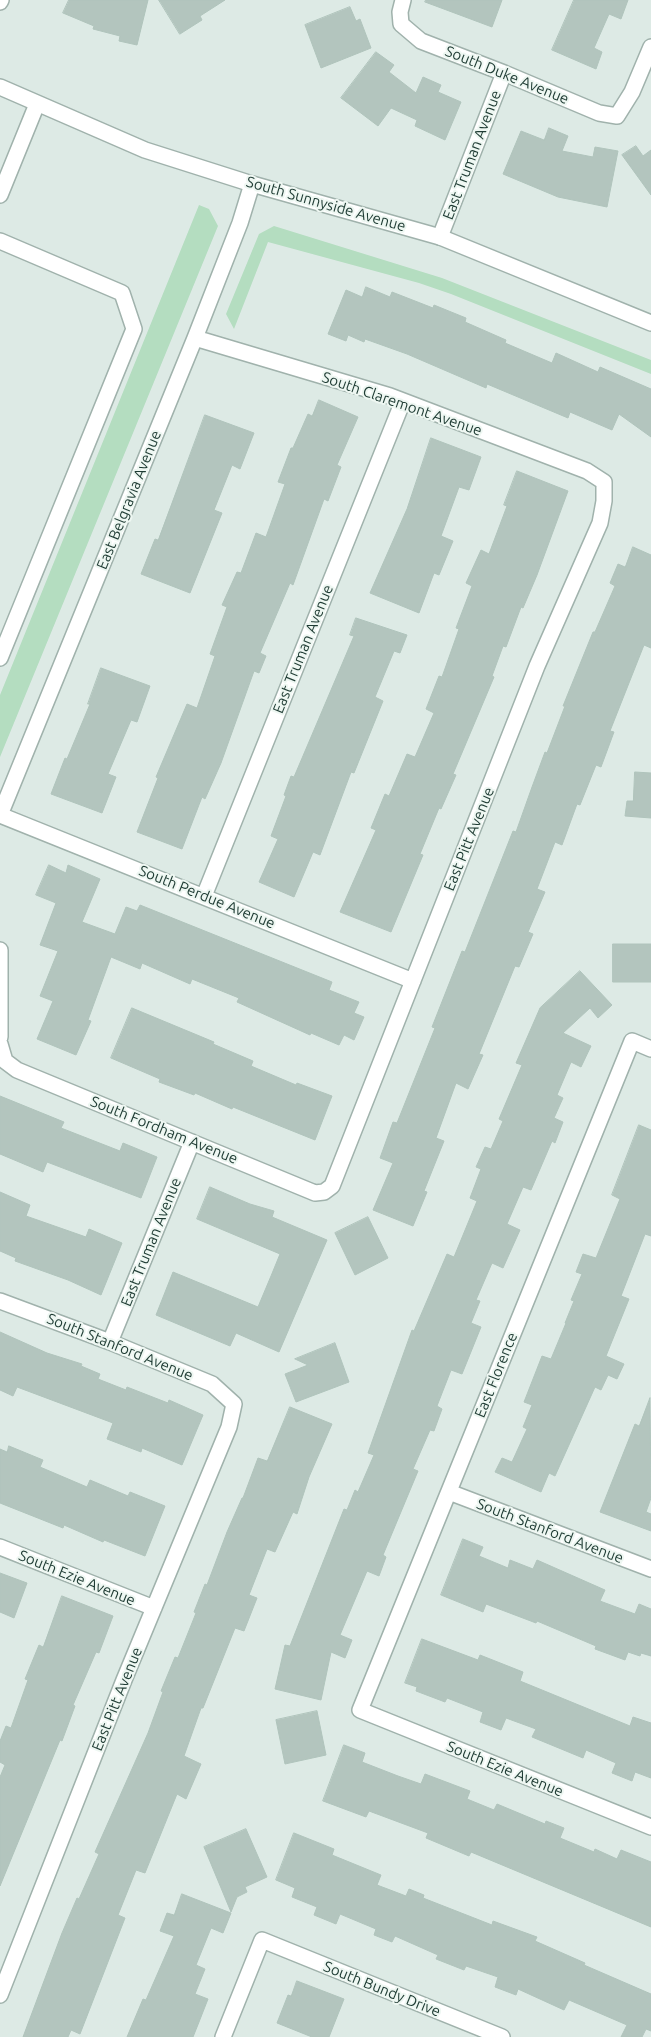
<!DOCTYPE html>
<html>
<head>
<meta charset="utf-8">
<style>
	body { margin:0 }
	canvas { display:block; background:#ddeae5 }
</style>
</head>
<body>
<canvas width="651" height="2037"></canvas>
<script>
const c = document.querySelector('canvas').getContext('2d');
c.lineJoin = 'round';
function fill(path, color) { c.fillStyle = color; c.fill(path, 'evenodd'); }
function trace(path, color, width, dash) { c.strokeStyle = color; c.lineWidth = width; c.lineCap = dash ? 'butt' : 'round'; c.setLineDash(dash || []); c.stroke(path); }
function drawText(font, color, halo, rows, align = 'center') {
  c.font = font + ' Ubuntu,sans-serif'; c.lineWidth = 4; c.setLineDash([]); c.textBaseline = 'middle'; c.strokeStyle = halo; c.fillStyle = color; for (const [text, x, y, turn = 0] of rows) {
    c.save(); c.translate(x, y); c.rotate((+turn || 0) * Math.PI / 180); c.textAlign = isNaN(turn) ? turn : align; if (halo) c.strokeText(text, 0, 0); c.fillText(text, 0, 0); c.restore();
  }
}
const green = new Path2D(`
	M199,205L209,209L218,226L0,757V695Z
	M274,226L442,278L651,360V374L451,294L419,283L268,242L234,329L226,314L259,234Z`);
const building = new Path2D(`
	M69,0H148L137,45L119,41L120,36L93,29L94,26L63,13Z
	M159,0H225L200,16L202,20L180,34Z
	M426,0H502L492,27L425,2Z
	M574,0H628L621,19L609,14L594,48L602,52L596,69L552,50Z
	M350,7L356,21L360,19L371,48L321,68L305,25Z
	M376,52L394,65L389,72L416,93L423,77L441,85L438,92L461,102L445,140L415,126L417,120L391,108L378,126L341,98Z
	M549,128L568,136L562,151L593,157L595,147L618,151L607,207L558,197L503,174L521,131L544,140Z
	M636,146L643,156L651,150V195L622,155Z
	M366,287L390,297L392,292L433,308L434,305L466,318L465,322L506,340L505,343L552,363L556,353L598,372L600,367L651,389V437L619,414L612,430L570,412L568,418L487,384L486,388L407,354L365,339L364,342L348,335L346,341L328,334L346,290L362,297Z
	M319,400L358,417L337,465L341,467L328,501L324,499L293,585L290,583L260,653L266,656L259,673L254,671L221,763L205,799L202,797L182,849L137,832L158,778L156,777L187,704L197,708L215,656L210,654L227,607L222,605L237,572L241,573L256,533L266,537L285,484L278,482L291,448H293L308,414L312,416Z
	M205,415L254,433L240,469L232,465L214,510L222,513L190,593L141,574L155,539L158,540Z
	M431,438L481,457L469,490L459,487L441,536L453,541L439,575L434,573L419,613L370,593L407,509Z
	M517,471L568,491L537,575L523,608L521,607L506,647L503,646L492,676L494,677L453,774L456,775L441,809L439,808L420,854L423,855L391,932L340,912L376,830L371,828L385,794L389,796L407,754L415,757L434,713L426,709L439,676L442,677L459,629L456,628L472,586L466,583L481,550L489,554L507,506L504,505Z
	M633,547L651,555V648L644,645L610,731L614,732L601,767L596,765L580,805L577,804L562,845L555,842L537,889L545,892L528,932L533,934L519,967L515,966L479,1054L483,1055L468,1089L456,1083L436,1138L444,1141L424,1191L427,1192L413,1226L373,1210L393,1163L380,1158L393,1122L397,1123L435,1028L432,1027L462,951L465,952L513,831L516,832L532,787L545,752L547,753L565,706H563L593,632H595L615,586L610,583L618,564L625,567Z
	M356,618L407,635L400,653L394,651L375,697L383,701L354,773L351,772L320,855L313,852L294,897L259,882L278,839L271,836L286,796L284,795L291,776L294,777L354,636L350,635Z
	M101,668L150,686L137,722L131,720L108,774L116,777L102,813L51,794L65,758L67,759L90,704H88Z
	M635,772L651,773V818L625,816L627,801H633Z
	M49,865L66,873L68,865L100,879L82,922L115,934L126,907L137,911L140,905L332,982L329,990L359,1002L354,1013L364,1017L354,1040L344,1035L339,1045L311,1033L310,1035L237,1002L239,998L192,979L190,984L142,963L140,969L111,957L88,1020L91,1021L76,1055L37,1039L53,1001L40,996L58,951L40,945L56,903L36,895Z
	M613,944H651V982H613Z
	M580,971L612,1005L598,1018L590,1008L563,1033L591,1046L581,1067L571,1062L557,1095L563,1098L554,1118L563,1122L555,1143L552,1141L531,1190L523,1187L507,1224L520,1230L503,1268L492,1263L476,1300L480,1301L471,1323L481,1327L462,1374L451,1370L437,1406L442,1409L434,1431L430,1430L413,1469L418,1471L383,1555L386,1557L379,1576L367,1571L340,1635L352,1640L345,1658L331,1652L321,1700L275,1689L285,1645L290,1646L344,1509L347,1510L355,1490L358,1492L374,1455L368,1453L412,1330L414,1331L447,1254L454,1257L477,1201L470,1198L481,1169L476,1167L485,1147L491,1149L503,1121L499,1119L522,1065L516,1063L540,1008Z
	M132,1008L214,1042L213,1044L253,1061L251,1066L296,1085L297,1083L332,1096L315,1140L233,1107L232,1109L195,1093L194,1095L159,1082L160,1079L111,1058Z
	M0,1096L64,1122L61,1128L120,1151L123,1143L157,1157L141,1198L47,1162L43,1172L0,1154Z
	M639,1125L651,1130V1236L645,1234L621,1296L629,1299L606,1356L624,1364L617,1379L608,1375L601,1390L595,1387L555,1476L549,1473L541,1492L495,1472L502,1458L512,1462L527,1429L523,1427L532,1405L524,1402L542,1356L551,1359L566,1323H565L574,1301L571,1300L582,1274L576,1272L583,1254L596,1258L620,1199L612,1195Z
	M210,1187L250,1204L274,1211L272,1217L327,1240L279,1352L236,1333L230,1346L156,1315L173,1272L258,1307L271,1276L280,1254L197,1219Z
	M0,1192L30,1205L26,1216L86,1237L89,1229L122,1243L101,1295L68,1280L15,1261L16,1258L0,1251Z
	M368,1217L388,1258L355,1275L335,1233Z
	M0,1332L47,1353L82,1364L81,1366L100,1374L98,1379L126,1390L127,1387L168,1403L169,1400L203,1415L182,1465L142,1448L141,1452L107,1439L113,1423L17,1387L13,1396L0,1390Z
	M335,1343L349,1382L296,1402L285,1374L308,1365L295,1359Z
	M650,1398L651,1498L646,1512L651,1514V1531L600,1512L635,1424L639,1426Z
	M290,1407L332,1424L309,1477L297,1514L293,1512L275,1552L267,1549L249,1595L257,1598L244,1631L235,1628L203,1708H201L184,1756L201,1764L186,1799L177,1794L145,1873L136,1870L118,1915L125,1918L80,2034L71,2030L68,2037H23L62,1933L77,1898L79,1899L99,1854L95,1852L148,1733L163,1692L161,1691L175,1657L178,1658L196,1613L194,1612L205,1584L207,1585L227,1532L242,1498H243L258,1458L267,1461Z
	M9,1446L43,1460L40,1467L87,1487L90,1480L128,1496L130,1492L165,1506L145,1556L104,1540L103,1542L64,1525L63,1528L0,1503V1449L7,1452Z
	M463,1539L483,1547L479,1556L508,1568L510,1560L533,1569L537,1560L605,1590L600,1601L635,1614L639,1604L651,1609V1656L641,1653L640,1656L628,1652L625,1660L595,1649L596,1646L537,1621L536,1623L486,1604L483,1612L441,1595Z
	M0,1573L27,1583L14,1618L0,1612Z
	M62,1596L113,1616L99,1653L96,1652L73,1705L75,1706L62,1741L60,1740L0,1886V1777L5,1765L0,1762V1741L6,1726L11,1728L28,1680L25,1679L39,1645L43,1647Z
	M422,1639L478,1660L480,1655L523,1672L520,1681L630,1726L633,1717L651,1723V1778L635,1772L632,1781L612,1773L616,1763L586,1750L583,1758L532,1737L536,1729L506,1718L501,1730L480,1722L483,1712L447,1698L445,1702L416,1691L417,1687L405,1683Z
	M317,1711L326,1755L285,1764L276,1720Z
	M344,1745L365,1753L362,1762L398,1776L421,1784L425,1774L470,1791L467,1799L494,1810L497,1804L545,1824L546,1821L564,1828L560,1838L594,1852L595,1849L617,1859L621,1850L651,1862V1927L471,1852L469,1856L426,1838L428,1833L369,1811L366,1817L323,1801Z
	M246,1829L267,1877L245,1887L247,1892L237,1897L231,1912L204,1847Z
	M294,1833L334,1849L332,1855L381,1875L377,1885L406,1896L409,1889L424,1895L423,1898L492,1925L493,1921L537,1937L535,1941L585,1963L584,1965L651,1994V2031L646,2029L642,2037H621L627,2025L569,2000L564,2010L518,1989L516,1995L495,1987L498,1977L466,1966L464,1970L436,1959L438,1955L395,1936L392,1942L374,1935L376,1929L340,1914L336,1924L314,1915L317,1907L292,1897L295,1888L276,1880Z
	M182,1894L231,1913L223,1933L211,1928L196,1965L205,1969L195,1994L208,1999L199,2022L193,2037H127L143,1999L146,2000L174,1936L160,1931L167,1913L174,1915Z
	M297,1981L344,1999L329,2037H312L277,2023L288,1995L291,1996Z`);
const minor = new Path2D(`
	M403,0L400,12L401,24L421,41L504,73L599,113L617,116L632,92L651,47
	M0,2L1,0
	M0,195L37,104
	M440,237L504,73
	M0,241L122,293L134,329L0,658
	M0,815L195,338L240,223L252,184
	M0,815L413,981
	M204,896L403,401
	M0,950V1037
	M0,1044L5,1061L17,1070L315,1193L324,1192L332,1186L537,666L600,523L604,501V482L587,471L390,396L195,338
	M651,1049L632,1041L360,1710L651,1827
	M0,1301L110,1342L212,1384L234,1404L229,1427L124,1680L0,1995
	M110,1342L192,1142
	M449,1492L651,1569
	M0,1547L154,1608
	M223,2037L262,1940L502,2037`);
const tertiary = new Path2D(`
	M0,87L145,150L252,184L440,237L651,323`);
const streetNames = [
	["South Duke Avenue",507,75,22],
	["East Truman Avenue",472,155,-69],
	["South Sunnyside Avenue",326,204,16],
	["South Claremont Avenue",402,404,19],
	["East Belgravia Avenue",129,500,-68],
	["East Truman Avenue",303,649,-68],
	["East Pitt Avenue",469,839,-68],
	["South Perdue Avenue",207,897,22],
	["South Fordham Avenue",164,1130,22],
	["East Truman Avenue",151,1242,-68],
	["South Stanford Avenue",120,1347,22],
	["East Florence",496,1375,-68],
	["South Stanford Avenue",550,1531,21],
	["South Ezie Avenue",77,1578,22],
	["East Pitt Avenue",117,1699,-68],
	["South Ezie Avenue",505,1769,22],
	["South Bundy Drive",382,1989,22]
];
fill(green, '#b4ddc0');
fill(building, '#b3c5be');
trace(building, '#b0c4bc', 1);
trace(minor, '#a0b2ac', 18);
trace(tertiary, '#a0b2ac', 18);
trace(minor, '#fff', 15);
trace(tertiary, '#fff', 15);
drawText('15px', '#1e3b33', '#eef7f2', streetNames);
</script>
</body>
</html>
